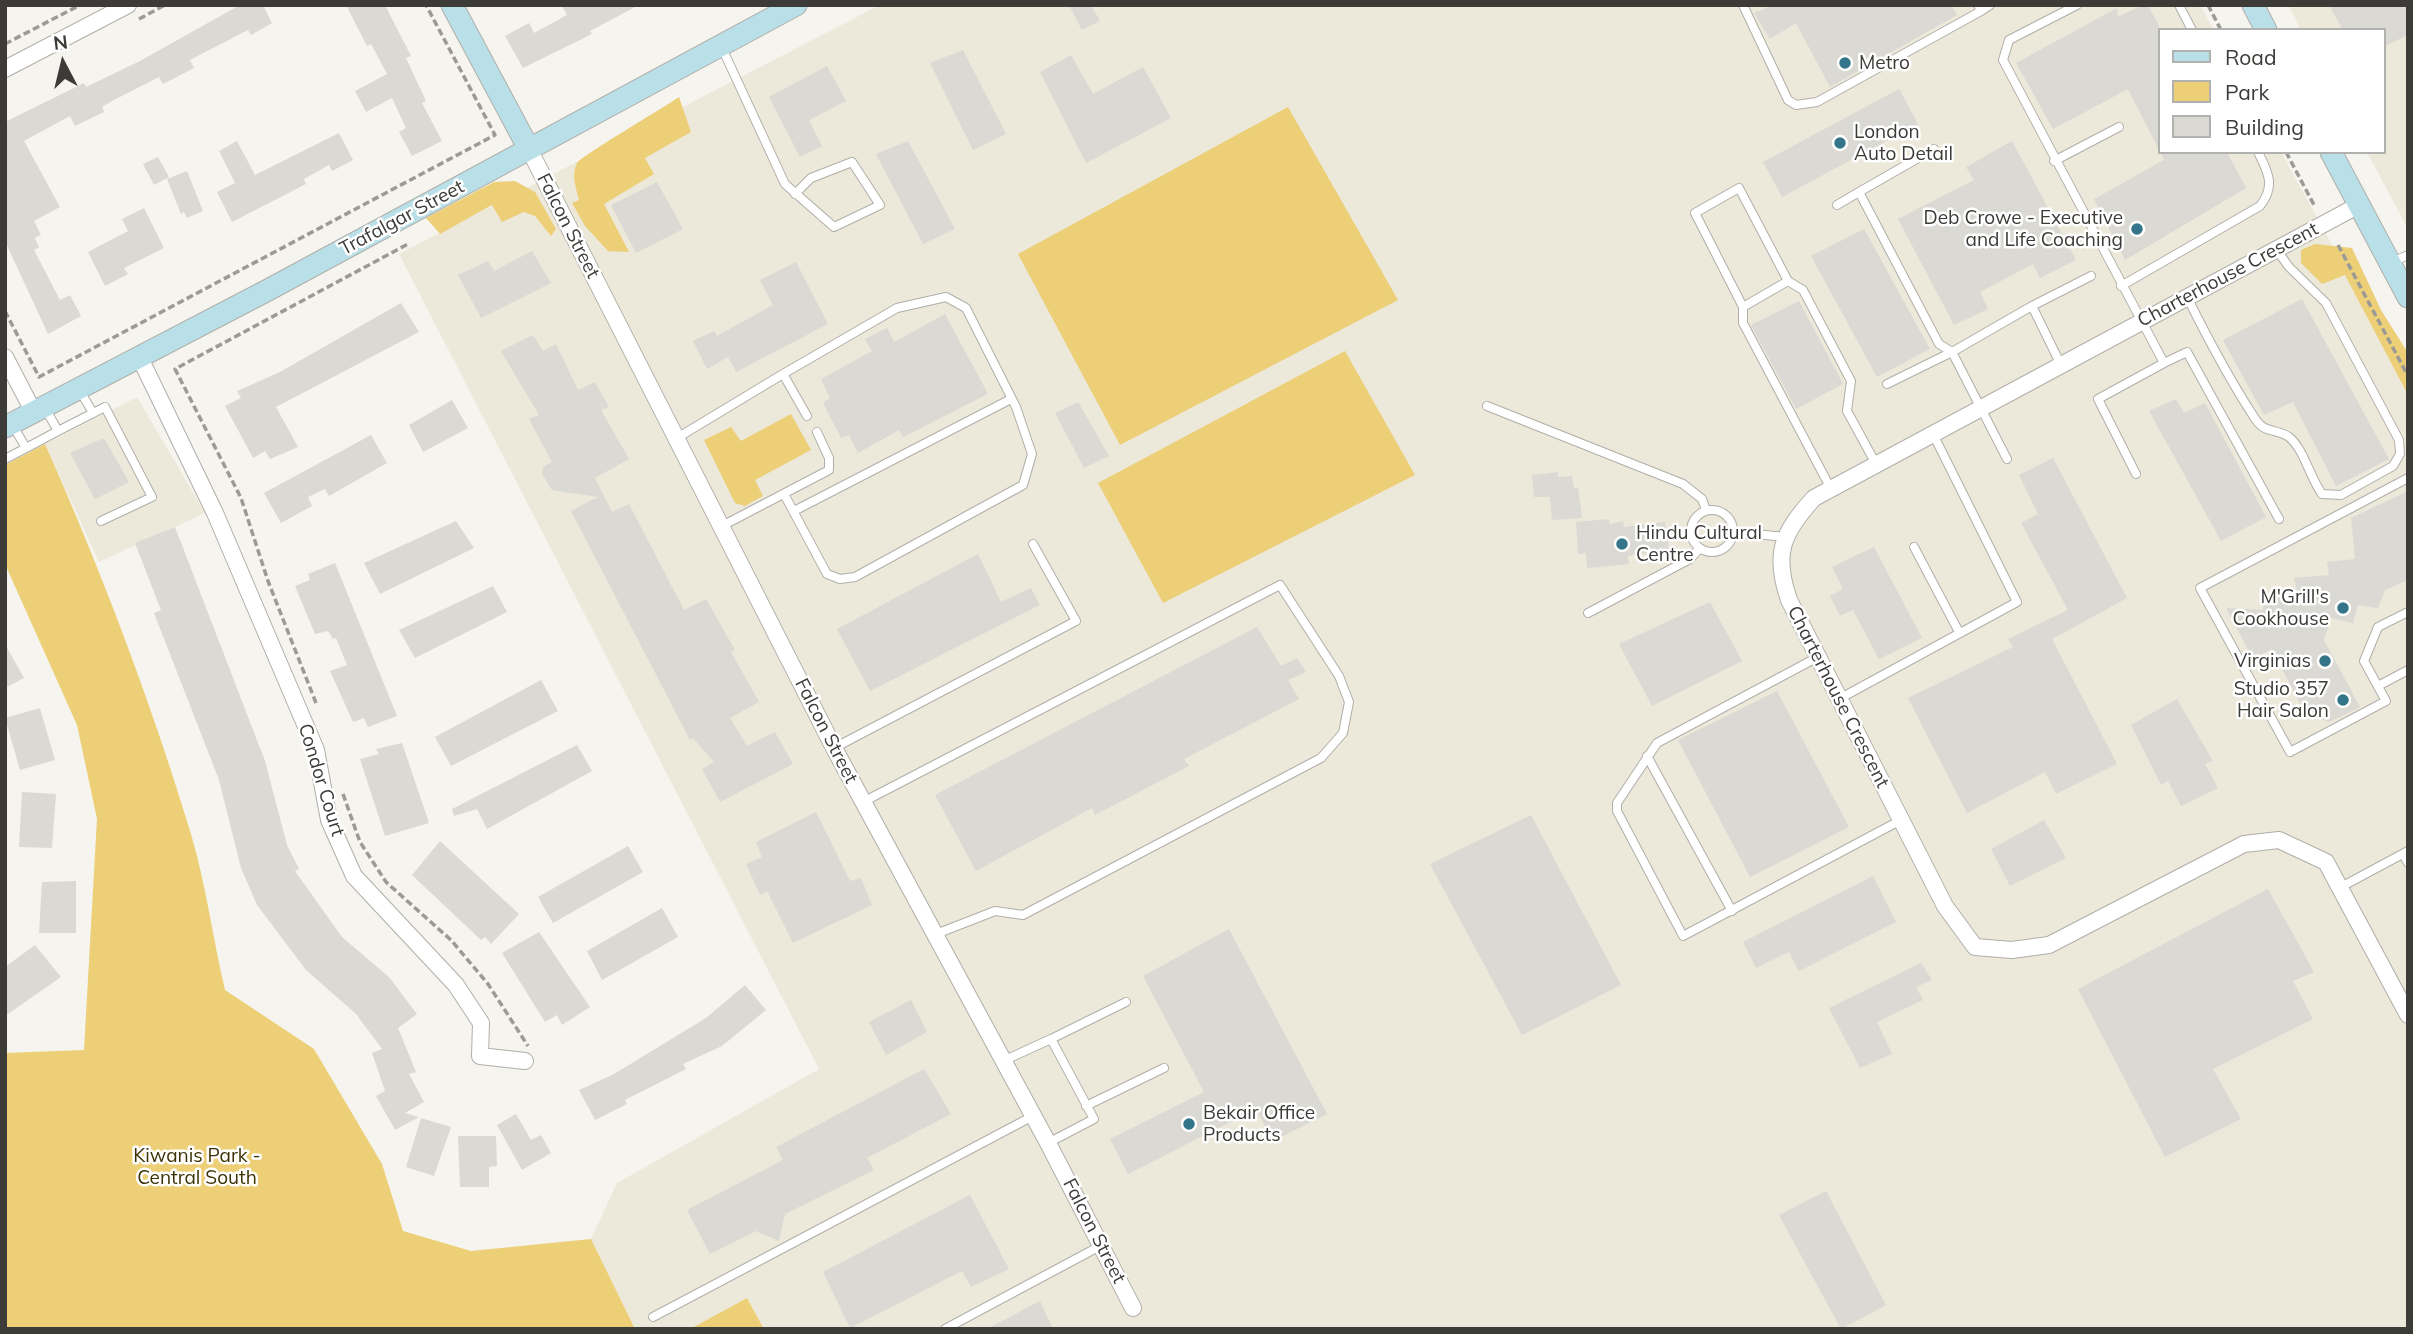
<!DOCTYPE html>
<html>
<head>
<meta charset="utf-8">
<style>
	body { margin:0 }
	#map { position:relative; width:2413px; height:1334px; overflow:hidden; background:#f6f4ee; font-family:Mulish,sans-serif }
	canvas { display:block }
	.frame { position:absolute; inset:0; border:7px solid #3c3b38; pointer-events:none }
	.legend { position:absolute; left:2158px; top:28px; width:228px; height:126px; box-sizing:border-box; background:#fff; border:2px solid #b1b1af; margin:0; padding:9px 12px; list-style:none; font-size:21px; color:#3c3b38 }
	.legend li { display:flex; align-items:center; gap:14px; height:35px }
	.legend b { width:35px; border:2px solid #b1b1af }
	.north { position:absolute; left:28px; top:28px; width:70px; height:70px; -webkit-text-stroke:5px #fff; paint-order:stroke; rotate:353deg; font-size:19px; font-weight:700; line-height:28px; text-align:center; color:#3c3b38 }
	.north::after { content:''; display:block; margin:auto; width:24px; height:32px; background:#3c3b38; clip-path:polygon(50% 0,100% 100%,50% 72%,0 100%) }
</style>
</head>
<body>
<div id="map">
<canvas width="2413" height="1334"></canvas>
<div class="frame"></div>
<ul class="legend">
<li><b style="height:9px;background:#b9e0e9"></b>Road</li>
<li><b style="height:19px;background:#eccf77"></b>Park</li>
<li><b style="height:19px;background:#dbd9d3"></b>Building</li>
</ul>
<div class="north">N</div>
</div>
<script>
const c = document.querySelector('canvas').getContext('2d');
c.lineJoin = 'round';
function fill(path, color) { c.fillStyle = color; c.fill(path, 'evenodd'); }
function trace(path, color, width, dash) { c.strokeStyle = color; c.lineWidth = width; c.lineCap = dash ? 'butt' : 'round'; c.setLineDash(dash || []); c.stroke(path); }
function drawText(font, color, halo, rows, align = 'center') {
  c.font = font + ' Mulish,sans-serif'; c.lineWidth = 5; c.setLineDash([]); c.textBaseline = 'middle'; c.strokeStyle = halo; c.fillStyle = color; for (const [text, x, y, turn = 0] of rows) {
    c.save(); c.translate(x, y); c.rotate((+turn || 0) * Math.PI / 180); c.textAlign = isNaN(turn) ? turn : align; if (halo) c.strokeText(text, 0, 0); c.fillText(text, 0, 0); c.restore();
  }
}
const built = new Path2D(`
	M880,5H2200L2214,30H2159V152H2281L2408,383V1329H764L747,1298L690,1329H635L591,1239L617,1183L819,1069L399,254Z
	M2288,5H2408V229L2367,152H2383V30H2301Z
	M137,397L205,513L99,562L45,444Z`);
const green = new Path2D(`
	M679,97L691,132L645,158L654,174L604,204L629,252L608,251L585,226L572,203L579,200C576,188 571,175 577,163C581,156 665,107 679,97Z
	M1288,107L1398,300L1120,445L1018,254Z
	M515,181L535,192L556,229L551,236L535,216L524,212L502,222L492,205L440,234L426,218L494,182Z
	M2315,244L2352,248L2381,310L2408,353V395L2345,275L2322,284L2301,263V250Z
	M1345,351L1415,475L1163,603L1098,483Z
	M791,414L811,450L755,480L763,496L745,506L735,503L704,440L731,427L741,441Z
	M45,444C101,570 151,702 191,834C206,885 213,939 225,990L314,1049L382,1164L403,1231L471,1251L591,1239L635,1329H5V1053L84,1050L97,819L77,725L5,564V465Z
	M747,1298L764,1329H690Z`);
const building = new Path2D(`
	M240,5H263L272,23L251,35L248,30L190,60L194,68L163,84L159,77L112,101L102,107L104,112L75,126L70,116L24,141L60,207L34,221L41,235L35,238L39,247L34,250L60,300L70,295L81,316L48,334L5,241V122L84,83L86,87L140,61Z
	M346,5H385L411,56L406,58L426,101L422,103L442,141L412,156L399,132L406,128L392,98L366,112L355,91L387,74L371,44L367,46Z
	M561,5H639L590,31L592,34L523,68L505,36L529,23L534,33L567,15Z
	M1069,5H1091L1100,21L1082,30Z
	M1774,5H1951L1957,15L1830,87L1796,23L1770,39L1754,13Z
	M2143,5H2148L2159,26V150L2128,89L2053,129L2016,63L2117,8L2118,17Z
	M2329,5H2408V35L2383,47V30H2343Z
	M963,50L1006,134L973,150L930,63Z
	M1071,55L1093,94L1143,67L1171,118L1086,163L1040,72Z
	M827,66L846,101L809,120L822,146L800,157L769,97Z
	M1899,89L1918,124L1782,197L1763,162Z
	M339,133L353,160L332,171L329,165L304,179L306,184L232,222L217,192L235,183L219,151L237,141L255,175Z
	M908,141L955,229L923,244L876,154Z
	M2012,141L2076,260L2040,278L2033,264L1980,292L1988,309L1954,325L1898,219L1974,180L1966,167Z
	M2161,152H2227L2246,188L2125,260L2094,199L2164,160Z
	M158,157L169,177L154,185L143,164Z
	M187,171L203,211L187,218L184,212L181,214L167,179Z
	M657,182L683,229L636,253L611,205Z
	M144,208L164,248L124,268L128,274L105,286L88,252L128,231L122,219Z
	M1864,229L1930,349L1877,377L1811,256Z
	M532,251L551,283L481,318L458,275L488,261L494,271Z
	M796,262L828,324L736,372L728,357L707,369L693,341L714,331L717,336L773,305L760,280Z
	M2302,299L2389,459L2336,486L2293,402L2264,415L2223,340Z
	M1799,301L1843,384L1796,409L1751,325Z
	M401,303L419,332L276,407L298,447L270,459L265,451L253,458L225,406L241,398L237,391L280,372Z
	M945,314L988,394L903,437L899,430L858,453L849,435L841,438L823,403L830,398L821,379L872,351L865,339L887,328L894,342Z
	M533,335L543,351L556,344L578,390L595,382L609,407L601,410L629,459L595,478L612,512L629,504L684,610L706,599L735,650L731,652L759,702L730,718L747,746L775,732L793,764L720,802L702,769L714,762L693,738L690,740L571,511L598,497L552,490L542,474L543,467L552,462L529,419L539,415L501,351Z
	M2176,399L2184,413L2205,403L2266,517L2221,541L2149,411Z
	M452,400L468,428L423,452L409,425Z
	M1078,402L1109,456L1084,468L1055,413Z
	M371,435L387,463L329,496L325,489L308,497L312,506L281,523L264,493Z
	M104,438L129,482L95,499L70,453Z
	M2053,458L2127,598L2052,639L2117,764L2056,794L2045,772L1967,813L1908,698L2013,647L2008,639L2068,610L2021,523L2038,514L2019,475Z
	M1558,472V477L1572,476L1574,488H1578L1582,518L1552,520L1550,497H1534L1532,475Z
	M2408,491V580L2385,590L2378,608L2358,605L2353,623L2331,618L2324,640L2360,707L2329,722L2305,714L2272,649L2253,659L2226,608L2263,610L2264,595L2297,591L2294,578L2329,575L2327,562L2355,559L2351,518Z
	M1609,519L1610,524L1623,521L1624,527L1665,522L1669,550L1628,556L1629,564L1587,568L1586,553L1578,554L1576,522Z
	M456,521L474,548L380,594L364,563Z
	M175,527L265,761L287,845L299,869L295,871L342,937L389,977L417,1014L398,1028L416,1072L409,1074L424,1102L405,1113L419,1117L395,1130L376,1096L385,1091L372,1053L382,1049L356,1014L306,970L257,905L241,868L219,780L154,613L161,610L135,543Z
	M1874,547L1922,638L1879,659L1853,610L1840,616L1830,596L1843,589L1832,567Z
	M978,554L1001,602L1031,588L1040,605L870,691L837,629Z
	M335,563L397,716L368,727L364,718L353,722L330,671L347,665L336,638L333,639L328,631L315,634L295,586L310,580L308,574Z
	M493,586L507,612L415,658L399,630Z
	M1710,602L1742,661L1652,706L1619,644Z
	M1257,627L1281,666L1297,658L1306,672L1288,680L1299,699L1184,759L1189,766L1095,815L1092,808L976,871L935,795Z
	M5,644L24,678L5,688Z
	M541,680L558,711L451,766L435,737Z
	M1777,691L1849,827L1750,877L1678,740Z
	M2177,699L2213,761L2205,764L2218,788L2181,806L2168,781L2161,785L2131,725Z
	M40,708L55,760L20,770L5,718Z
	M402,743L429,823L385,836L360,759L379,754L376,749Z
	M577,745L592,771L487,829L477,809L454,816L452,809Z
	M22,792L56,794L52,848L19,847Z
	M816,812L850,881L861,878L872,905L793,943L767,891L760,895L746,864L762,857L756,842Z
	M1531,815L1621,985L1522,1035L1430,864Z
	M2044,820L2066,858L2010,886L1991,849Z
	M440,841L519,914L491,944L485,937L481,940L412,875Z
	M628,846L643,872L553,923L538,897Z
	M1873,876L1896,922L1799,971L1789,952L1756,968L1743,942Z
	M76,881V933H39L42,882Z
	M2268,889L2314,972L2293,981L2313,1019L2213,1069L2241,1119L2165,1157L2078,989Z
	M662,908L678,937L602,980L587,951Z
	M1229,929L1327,1114L1273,1141L1256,1109L1128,1174L1110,1139L1204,1092L1143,976Z
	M539,932L590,1007L562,1025L557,1015L545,1022L502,953Z
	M35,945L61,977L5,1016V967Z
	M1921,963L1932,980L1916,987L1923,1000L1877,1022L1892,1054L1860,1068L1829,1008Z
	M745,985L766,1010L722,1046L683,1064L686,1069L625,1100L627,1104L595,1120L579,1090L614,1074L706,1018Z
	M911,1000L927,1032L886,1055L869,1022Z
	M924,1069L951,1114L867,1158L874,1170L785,1214L779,1241L756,1231L710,1254L687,1210L783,1160L776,1147Z
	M516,1114L531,1140L541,1135L551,1153L522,1170L497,1125Z
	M421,1118L451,1127L434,1176L406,1167Z
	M458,1136H496L497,1166L489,1167V1187H460Z
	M1826,1191L1886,1305L1841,1329L1779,1215Z
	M970,1195L1009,1269L971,1287L962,1271L850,1328L823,1272Z
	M1040,1301L1053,1329H987Z`);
const path = new Path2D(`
	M2208,5L2221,30
	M139,19L165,5
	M5,44L80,5
	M2286,152L2314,205
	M2338,245L2408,376
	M5,311L39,377L495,135L426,5
	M316,703L268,581L241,498L175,369L408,244
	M343,794L360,842L386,882L451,940L488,984L528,1046`);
const lane = new Path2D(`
	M1743,5L1788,100L1796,105L1817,102L1981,11
	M1978,5L1981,11L1990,5
	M2077,5L2009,40L2003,60L2164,363L2098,399L2136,474
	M2179,5L2192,30
	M722,48L785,184L834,227L880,205L852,162L811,178L795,194
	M1934,149L1859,192L1939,344L1952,352L2007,459
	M2054,161L2119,127
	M1837,205L1859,192
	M2392,262L2408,255
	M2121,286L2260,206C2276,186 2268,172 2258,152
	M2187,297C2208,339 2230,381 2256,420C2264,433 2278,429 2289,437C2304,449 2310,478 2322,494L2341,495L2393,466L2400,454L2399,440L2326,303L2289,267L2276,249
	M2032,306L2091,276
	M1743,307L1788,281
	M2164,363L2187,352L2279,519
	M783,374L897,308L946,297L966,308L1016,407L1032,454L1023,485L855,577L840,579L827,574L784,494
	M1887,384L1952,352L2032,306L2061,365
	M80,391L93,413
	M1487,406L1683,484L1702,499L1706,510
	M45,408L58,431L105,407L152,497L101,521
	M12,424L26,448L58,431
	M677,438L783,374L807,416
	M5,459L26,448
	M2408,478L2200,588L2290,752L2386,701L2364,661L2378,627L2408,612
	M1831,489L1743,323V307L1695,213L1739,188L1788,281L1803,290L1851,381L1847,411L1876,464
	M1691 531a21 21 0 1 1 42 0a21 21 0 1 1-42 0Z
	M794,511L1011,399
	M722,526L829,470V458L817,432
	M1733,532L1786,537
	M1914,547L1959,632
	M1588,613L1690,559L1699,549
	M1818,657L1657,743L1617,803V811L1683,936L1901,820
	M2378,686L2408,670
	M1839,699L2017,602L1933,434
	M834,748L1076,621L1033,544
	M1647,756L1732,911
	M863,802L1280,585L1339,676L1349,702L1343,733L1321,758L1023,915L995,911L936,934
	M2403,854L2408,863
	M2341,887L2408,851
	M1051,1039L1126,1002
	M1003,1061L1051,1039L1094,1119L1048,1143
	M1086,1106L1164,1068
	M653,1317L1033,1116
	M945,1329L1102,1245`);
const street = new Path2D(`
	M5,69L128,5
	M529,149L834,748L1048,1143L1133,1308
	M2359,205L1814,498C1782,533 1773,554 1789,600L1945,906L1975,947L2012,950L2049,945L2244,844L2279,840L2326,862L2408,1015
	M5,357L33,411
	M140,358L215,513L316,750L329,820L354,876L456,985L481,1023L480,1056L525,1061`);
const secondary = new Path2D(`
	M452,5L529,149
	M2253,5L2266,30
	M2331,152L2408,297
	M5,427L268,290L796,5`);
const markers = [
	[1845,63,7,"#357589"],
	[1840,143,7,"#357589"],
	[2137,229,7,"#357589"],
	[1622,544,7,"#357589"],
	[2343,608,7,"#357589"],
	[2325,661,7,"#357589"],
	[2343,700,7,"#357589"],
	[1189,1124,7,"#357589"]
];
const poiNames = [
	["Metro",1859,63],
	["London",1854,132],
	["Auto Detail",1854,154],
	["Deb Crowe - Executive",2123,218,"right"],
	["and Life Coaching",2123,240,"right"],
	["Hindu Cultural",1636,533],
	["Centre",1636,555],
	["M'Grill's",2329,597,"right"],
	["Cookhouse",2329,619,"right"],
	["Virginias",2311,661,"right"],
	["Studio 357",2329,689,"right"],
	["Hair Salon",2329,711,"right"],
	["Bekair Office",1203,1113],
	["Products",1203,1135]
];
const streetNames = [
	["Trafalgar Street",402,218,-28],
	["Falcon Street",568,226,63],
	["Charterhouse Crescent",2228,275,-28],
	["Charterhouse Crescent",1838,697,63],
	["Falcon Street",826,731,63],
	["Condor Court",321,780,73],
	["Falcon Street",1094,1231,63]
];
const parkNames = [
	["Kiwanis Park -",197,1156],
	["Central South",197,1178]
];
fill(built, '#ece8da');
fill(green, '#eccf77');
fill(building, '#dbd9d3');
trace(lane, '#b0aea8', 10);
trace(street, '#b0aea8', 18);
trace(secondary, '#b0aea8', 23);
trace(path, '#9c9a96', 3.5, [7, 3.5]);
trace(lane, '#fff', 8);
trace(street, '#fff', 16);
trace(secondary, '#b9e0e9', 21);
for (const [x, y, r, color] of markers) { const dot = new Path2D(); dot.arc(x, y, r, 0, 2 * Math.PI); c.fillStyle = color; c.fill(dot); trace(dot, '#fff', 2.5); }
drawText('19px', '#3c3b38', '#fff', poiNames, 'left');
drawText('19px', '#3c3b38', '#fff', streetNames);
drawText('19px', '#3e3207', '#fff', parkNames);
</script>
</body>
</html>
